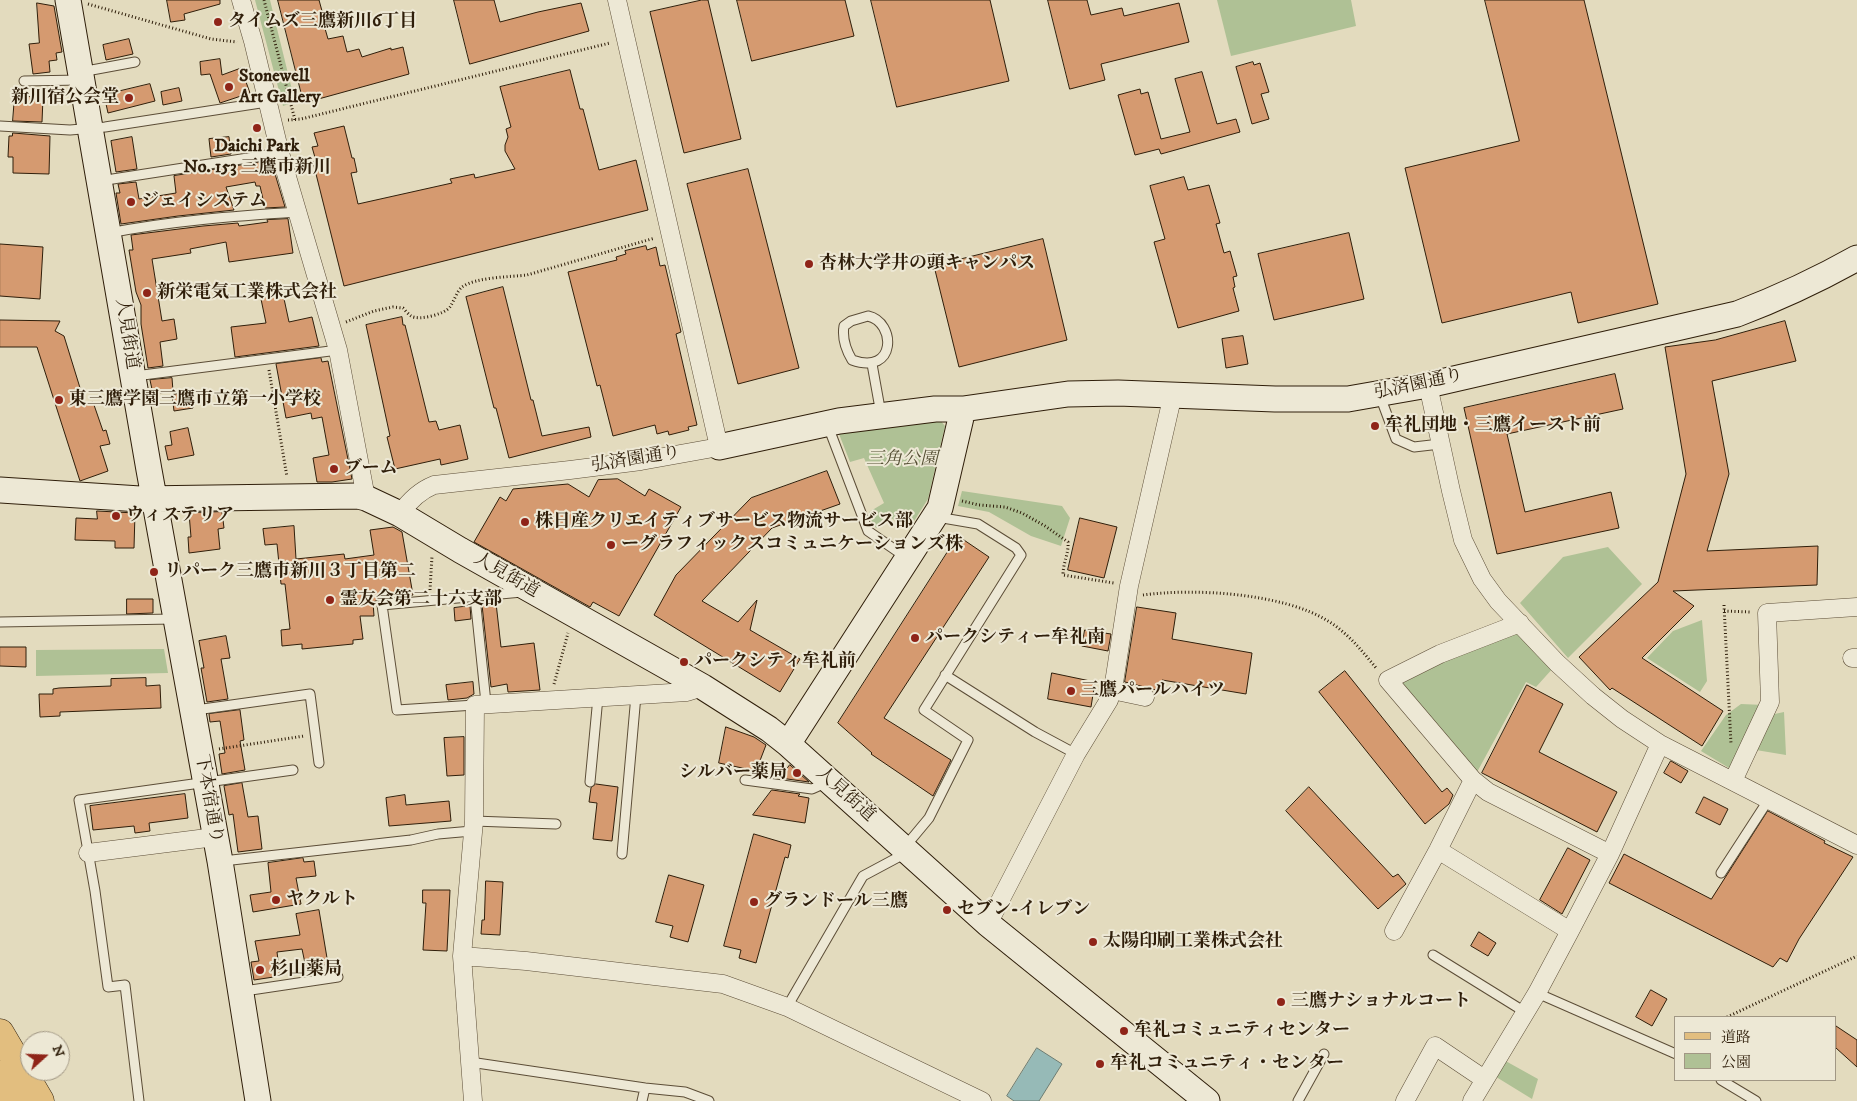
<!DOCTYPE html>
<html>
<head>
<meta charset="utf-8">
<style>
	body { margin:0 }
	#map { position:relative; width:1857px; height:1101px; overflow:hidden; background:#e3dbbe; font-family:"IM FELL DW Pica","Noto Serif JP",serif }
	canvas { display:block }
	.legend { position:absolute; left:1674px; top:1016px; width:162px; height:65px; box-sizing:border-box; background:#ede8d5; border:1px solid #a19784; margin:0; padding:6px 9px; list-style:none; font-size:15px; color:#2f1e0a }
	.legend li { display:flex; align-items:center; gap:10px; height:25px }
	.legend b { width:25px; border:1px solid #a19784 }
	.north { position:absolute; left:20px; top:1031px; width:50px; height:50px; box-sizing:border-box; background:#ede8d5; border:1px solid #a19784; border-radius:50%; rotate:70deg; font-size:14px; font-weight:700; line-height:20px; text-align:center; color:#2f1e0a }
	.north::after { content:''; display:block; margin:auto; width:18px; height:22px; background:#8f2418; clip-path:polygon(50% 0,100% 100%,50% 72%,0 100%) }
</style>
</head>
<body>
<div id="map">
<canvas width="1857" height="1101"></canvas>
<ul class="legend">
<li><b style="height:6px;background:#e2be7f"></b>道路</li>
<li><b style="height:14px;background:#afc195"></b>公園</li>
</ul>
<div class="north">N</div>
</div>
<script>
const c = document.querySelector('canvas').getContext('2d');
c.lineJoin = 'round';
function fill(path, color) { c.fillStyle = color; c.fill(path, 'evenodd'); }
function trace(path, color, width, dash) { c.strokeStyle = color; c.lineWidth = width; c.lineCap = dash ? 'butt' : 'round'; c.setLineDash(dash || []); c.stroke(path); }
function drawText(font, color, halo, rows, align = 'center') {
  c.font = font + ' "IM FELL DW Pica","Noto Serif JP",serif'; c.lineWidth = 4; c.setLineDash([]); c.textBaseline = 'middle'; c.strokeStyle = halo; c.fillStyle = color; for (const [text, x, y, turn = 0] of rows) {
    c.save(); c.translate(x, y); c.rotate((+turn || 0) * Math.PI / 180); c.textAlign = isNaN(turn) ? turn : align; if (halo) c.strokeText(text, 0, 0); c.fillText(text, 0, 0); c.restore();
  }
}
const green = new Path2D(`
	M255,0H270L295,102L283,106Z
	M1217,0H1351L1356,26L1231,56Z
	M940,420L945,426L928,499L909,529L886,515L877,528L873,526L869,512L884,503L864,458L850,462L839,434Z
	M962,491L1062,506L1070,518L1061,546L1031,536L989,512L958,506Z
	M1608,547L1642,584L1568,658L1520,603L1563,557Z
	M1702,620L1707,681L1700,692L1647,658L1673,631Z
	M1517,631L1554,667L1536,687L1526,682L1476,774L1395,680Z
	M164,649L168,673L36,676V650Z
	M1741,704L1764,705L1729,768L1701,751L1726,715Z
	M1784,712L1786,755L1756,750L1770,715Z
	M1502,1059L1538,1079L1532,1099L1493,1075Z`);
const water = new Path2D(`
	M1037,1048L1062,1064L1039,1101H1014L1007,1096Z`);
const building = new Path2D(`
	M167,0H220V4L184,14L185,20L171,22Z
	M278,0H319L322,11H320L328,39L343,36L347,52L359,49L362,57L391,48V50L403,47L409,74L304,103Z
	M454,0H494L500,22L538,12L581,3L589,31L470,64Z
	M702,0H708L741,139L684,153L650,12Z
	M737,0H845L854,36L752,61Z
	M871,0H990L1009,81L897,107Z
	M1048,0H1087L1091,15L1122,8L1124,16L1179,3L1189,42L1101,64L1105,80L1070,89Z
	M1485,0H1584L1658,304L1578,323L1571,292L1442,323L1405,168L1519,141Z
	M37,3L54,6L62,52L56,53L57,60L49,61L50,72L33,74L29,44L39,43Z
	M129,39L133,54L106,60L103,45Z
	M220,59L222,75L241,68L250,93L220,103L210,74L201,75L200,62Z
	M1253,62L1254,65L1260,63L1269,92L1261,94L1269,119L1252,124L1236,67Z
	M570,70L580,109H583L599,170L636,160L648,210L344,286L313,162L316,161L312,147L318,146L314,133L344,126L352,158H354L357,172L351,173L358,204L452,183L450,179L474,174L475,178L515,169L505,151V145L508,137L506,129L511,127L500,87Z
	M1202,72L1217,124L1236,119L1240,132L1161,154L1159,149L1135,155L1118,95L1140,89L1141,94L1148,92L1161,139L1190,132L1175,79Z
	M150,84L155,101L108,113L104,95Z
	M179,88L182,101L163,105L161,92Z
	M15,95L43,98L42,122L13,121Z
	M13,133L50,136L49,174L13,173V157H8L9,136H12Z
	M132,137L137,169L116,172L111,141Z
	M229,137L231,154L211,157L209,139Z
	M268,161V165L272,164L285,207L265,208L260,186H256L255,182L226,187L234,210L178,216L121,224L116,193H120L118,184L136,182L139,199L176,193L174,176Z
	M748,169L799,368L738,384L687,184Z
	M1184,177L1188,190L1209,185L1220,223L1216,224L1224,253L1230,251L1237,276L1233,277L1235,287L1233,288L1239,311L1178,328L1154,242L1165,239L1150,186Z
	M288,219L293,253L229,262L226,242L190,249L191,253L152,259L162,321L174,319L177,339L160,342L163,366L148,368L141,324V305L136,292L129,250H133L131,235L203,226L238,223L239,226L268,222L267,220Z
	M1349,233L1364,299L1274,320L1258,254Z
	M1043,239L1067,340L959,367L934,266Z
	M0,244L43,247L40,299L0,296Z
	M646,246L647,250L656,247L660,266L665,265L681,332L676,334L697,425L688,427L689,430L669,435L668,431L657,434L655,425L613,436L600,385L597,386L568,272L617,260L616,257L626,254L625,251Z
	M503,287L531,400H533L542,436L589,427L591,437L509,458L496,408H494L466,297Z
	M283,294L289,322L312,317L319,346L235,357L231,327L266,323L261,299Z
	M402,317L403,325H405L429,422L436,421L439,430L460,425L468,459L441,465L440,459L395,469L387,437L390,436L366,325Z
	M0,320L60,321L55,331L64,336L85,404L93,402L103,431L106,430L110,444L100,446L108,471L80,481L37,347H0Z
	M1785,321L1796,361L1712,381L1729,474L1707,551L1818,546L1817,585L1673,591L1694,606L1642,658L1723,711L1702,746L1612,688L1610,690L1579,657L1658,582L1686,474L1665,347L1715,340Z
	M1243,336L1248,364L1226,368L1222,339Z
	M321,358L322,362L328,361L352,479L332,482H317L313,458L329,455L322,417L312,419L311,413L286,418L276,364Z
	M1615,374L1623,409L1507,434L1525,512L1611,492L1619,528L1497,554L1464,408Z
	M172,378L173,391L153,394L150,380Z
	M190,392L193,408L174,411L172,395Z
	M188,428L194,455L168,460L165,446L172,445L170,432Z
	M827,471L840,504L772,528L702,601L738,622L757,600L750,630L800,659L780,692L654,615L676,575L751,498Z
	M618,479L645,496L649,489L681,507L619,616L593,602L590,607L474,542L500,497L506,501L513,489L568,484L589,497L598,480Z
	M97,511L135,513L134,548H115V541L75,540L76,518L97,519Z
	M222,512L224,528L218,529L220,549L189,553L188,537H191L189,513Z
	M1080,518L1117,527L1104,578L1068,570Z
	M294,526L296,559L344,554L345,559L374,555L370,530L393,527L402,532L413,595L381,599L373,602L374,616H360L363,639L353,640V644L302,649V644L282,646L281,630L290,629L285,584H281L277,544L265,545L263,529Z
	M958,536L989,557L884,718L951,760L933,796L871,754L872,753L838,723Z
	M127,599H153V613L127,614Z
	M496,603L501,647L534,643L540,690L508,692L507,684L491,687L482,605Z
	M470,606L471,619L455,621L454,608Z
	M1137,607L1176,613L1172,639L1252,653L1246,694L1162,680L1160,691L1125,682Z
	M1085,630L1111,634L1108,651L1082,646Z
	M226,636L230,658L221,659L228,699L207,702L201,668H204L199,641Z
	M0,647H26V667L0,666Z
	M1345,671L1442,792L1447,788L1453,795L1449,804L1425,824L1319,692Z
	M1052,673L1095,682L1091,707L1048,699Z
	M146,678V686L160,685L161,708L60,712V716L40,717L39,694H53V689L59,688L111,686V679Z
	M473,682L474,694L467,698L448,700L446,685Z
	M1527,685L1563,704L1539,752L1617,792L1597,832L1482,773Z
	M240,710L244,740L240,741L245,770L222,774L219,754L225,753L220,721L210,722L209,714Z
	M726,727L754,737L766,745L756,771L719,763Z
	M464,737V775L447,776L444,738Z
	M1671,761L1688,771L1681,783L1664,773Z
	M790,765L809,782L780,778Z
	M242,783L248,817L258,816L262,849L238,852L233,814L229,815L224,786Z
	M596,784L618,787L612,841L593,839L597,803L589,802L591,788Z
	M1309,787L1393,877L1398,874L1406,884L1378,909L1286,811Z
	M772,790L800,794L798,796L809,798L805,823L753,815Z
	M185,794L188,818L149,823L150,831L135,833L134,826L93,830L90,806Z
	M405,795L406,805L449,801L451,821L389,826L386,798Z
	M1704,797L1728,809L1720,825L1696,813Z
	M1768,811L1825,841L1824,843L1853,857L1799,939L1787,962L1780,958L1773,967L1609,883L1624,854L1711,899Z
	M754,834L791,845L788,858L785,857L756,963L739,958L741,950L724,946Z
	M1568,848L1590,860L1562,914L1540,900Z
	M303,858L304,862L314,861L316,876L296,878L301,904L253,912L250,895L271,892L268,863Z
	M669,875L704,885L688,942L670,937L673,926L656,922Z
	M486,881L503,882L500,935L481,934L482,920H484Z
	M423,890H450L447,951L423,950L426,903H423Z
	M319,910L328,964L306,968L302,949L277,952L280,976L254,980L251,962L259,961L255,941L300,935L296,914Z
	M1479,932L1496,943L1488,956L1471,946Z
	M1651,990L1667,999L1652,1026L1636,1017Z
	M1836,1026L1857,1040V1067L1836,1048Z`);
const path = new Path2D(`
	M264,0L295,120
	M88,4L211,39L237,42
	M288,120L301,119L610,43
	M346,322L374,311L393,307L403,308C405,310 408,314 411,316C419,321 445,314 450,307C454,301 457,291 462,287C476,277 510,277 527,275L655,238
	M269,370L287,477
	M962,501L979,505L1005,507L1022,513L1045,526L1068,542C1069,553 1063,563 1063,575L1114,583
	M430,590L432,556
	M1143,595C1194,588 1283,593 1328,621C1348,633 1362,651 1377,669
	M1724,605L1731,744
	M1724,611L1751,612
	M554,684L568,633
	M219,749L304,736
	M1727,1017L1857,956`);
const lane = new Path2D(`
	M81,72L135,62
	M24,81L81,80
	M0,126L70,130L105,127L267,102
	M100,181L280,153
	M109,233C171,221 234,216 297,212
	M868,316C896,322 897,376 852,360C846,350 842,338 844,326L851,321Z
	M872,364L881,414
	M135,376L338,350
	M1380,396L1396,439L1414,447L1440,444
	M831,434L868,531L907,558
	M475,597L486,703
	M0,622L174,619
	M945,675L1035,732L1076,754
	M475,705L397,710L382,605L522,592
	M203,709L310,694L319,763
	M745,780L812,789L828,782
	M590,782L598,697
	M474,821L556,824
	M904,848L929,818L968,740L924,710L1021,555L1016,548L978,524L937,517
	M622,854L636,695
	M223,861L411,840L438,834L472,831
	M1721,873L1769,799
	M1433,955L1525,1012
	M251,990L338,977
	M1537,993L1676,1054
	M787,1007L863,876L906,853
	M470,1062L645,1088L685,1092L709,1101
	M1721,1080L1756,1101
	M139,1101L125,985L108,987L95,891L79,800L293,770
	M642,1101L645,1088
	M1298,1101L1324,1054`);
const street = new Path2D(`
	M241,0L253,41L280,153L338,350L366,498
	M1428,385L1451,491L1463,540L1482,579L1498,601L1557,663L1593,696L1622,719L1660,744L1857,845
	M400,514C409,501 419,491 434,485L570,470L641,461L719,447L617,0
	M1520,623L1440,654L1388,680L1473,780L1488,792L1610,854
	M1852,658H1857
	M1112,690L1145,697
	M1733,781L1770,702L1767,613L1857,607
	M1438,850L1570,931
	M88,853L215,837
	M988,924L1076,754L1109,700L1114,683L1129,586L1173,394
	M1394,931L1438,850L1473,780
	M462,956L526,961L723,984L787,1007L982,1101
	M473,1101L462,956L474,821L475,705L687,692L703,687
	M1405,1101L1435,1046L1484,1079
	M1472,1101L1537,993L1570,931L1610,854L1660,744`);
const secondary = new Path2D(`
	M68,0L149,470L220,861L258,1101
	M719,447L839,421L935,409H963L1068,394L1118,393L1275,399H1348L1428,385L1737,314C1779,298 1818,280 1857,258
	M0,490L140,499L358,496L366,498L400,514L460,550L703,687L769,729L788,744L988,924L1207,1101
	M788,744L940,508L963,409`);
const primary = new Path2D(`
	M0,1033L40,1101
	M0,1075L15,1101`);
const markers = [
	[218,22,5,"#8f2418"],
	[229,87,5,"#8f2418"],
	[129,98,5,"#8f2418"],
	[257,128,5,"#8f2418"],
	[131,202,5,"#8f2418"],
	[809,264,5,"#8f2418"],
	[147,293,5,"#8f2418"],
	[59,400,5,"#8f2418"],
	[1375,426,5,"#8f2418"],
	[334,469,5,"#8f2418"],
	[116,516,5,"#8f2418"],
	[525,522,5,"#8f2418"],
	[611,545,5,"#8f2418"],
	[154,572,5,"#8f2418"],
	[330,600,5,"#8f2418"],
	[915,638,5,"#8f2418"],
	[684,662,5,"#8f2418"],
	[1071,691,5,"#8f2418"],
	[797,773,5,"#8f2418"],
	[276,900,5,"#8f2418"],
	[754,902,5,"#8f2418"],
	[947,910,5,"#8f2418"],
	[1093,942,5,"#8f2418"],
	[260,970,5,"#8f2418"],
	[1281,1002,5,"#8f2418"],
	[1124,1031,5,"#8f2418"],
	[1100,1064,5,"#8f2418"]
];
const poiNames = [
	["タイムズ三鷹新川6丁目",228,22],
	["Stonewell",239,77],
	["Art Gallery",239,98],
	["新川宿公会堂",119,98,"right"],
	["Daichi Park",257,147,"center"],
	["No. 153 三鷹市新川",257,168,"center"],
	["ジェイシステム",141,202],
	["杏林大学井の頭キャンパス",819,264],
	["新栄電気工業株式会社",157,293],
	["東三鷹学園三鷹市立第一小学校",69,400],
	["牟礼団地・三鷹イースト前",1385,426],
	["ブーム",344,469],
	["ウィステリア",126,516],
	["株日産クリエイティブサービス物流サービス部",535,522],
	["ーグラフィックスコミュニケーションズ株",621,545],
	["リパーク三鷹市新川３丁目第二",164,572],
	["霊友会第二十六支部",340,600],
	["パークシティー牟礼南",925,638],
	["パークシティ牟礼前",694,662],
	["三鷹パールハイツ",1081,691],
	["シルバー薬局",787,773,"right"],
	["ヤクルト",286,900],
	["グランドール三鷹",764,902],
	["セブン-イレブン",957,910],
	["太陽印刷工業株式会社",1103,942],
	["杉山薬局",270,970],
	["三鷹ナショナルコート",1291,1002],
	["牟礼コミュニティセンター",1134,1031],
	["牟礼コミュニティ・センター",1110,1064]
];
const streetNames = [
	["人見街道",126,334,81],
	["弘済園通り",1419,385,-12],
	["弘済園通り",636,460,-9],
	["人見街道",506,576,30],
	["人見街道",845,795,42],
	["下本宿通り",208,799,80]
];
const parkNames = [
	["三角公園",902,460]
];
fill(green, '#afc195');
fill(water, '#96bab7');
trace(water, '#6d7c72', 1);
fill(building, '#d59a70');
trace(building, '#2f1e0a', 1);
trace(lane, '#5c4d37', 11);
trace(street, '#5c4d37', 19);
trace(secondary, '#2f1e0a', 27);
trace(primary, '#2f1e0a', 29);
trace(path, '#2f1e0a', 3, [1, 2.5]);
trace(lane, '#ede8d5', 9);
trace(street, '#ede8d5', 18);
trace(secondary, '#ede8d5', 25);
trace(primary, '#e2be7f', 28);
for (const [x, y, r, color] of markers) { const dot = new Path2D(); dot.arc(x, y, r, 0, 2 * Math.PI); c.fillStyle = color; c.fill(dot); trace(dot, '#ede8d5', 2); }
drawText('bold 18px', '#2f1e0a', '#ede8d5', poiNames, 'left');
drawText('18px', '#2f1e0a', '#ede8d5', streetNames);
drawText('italic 18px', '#554f34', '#ede8d5', parkNames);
</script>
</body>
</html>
